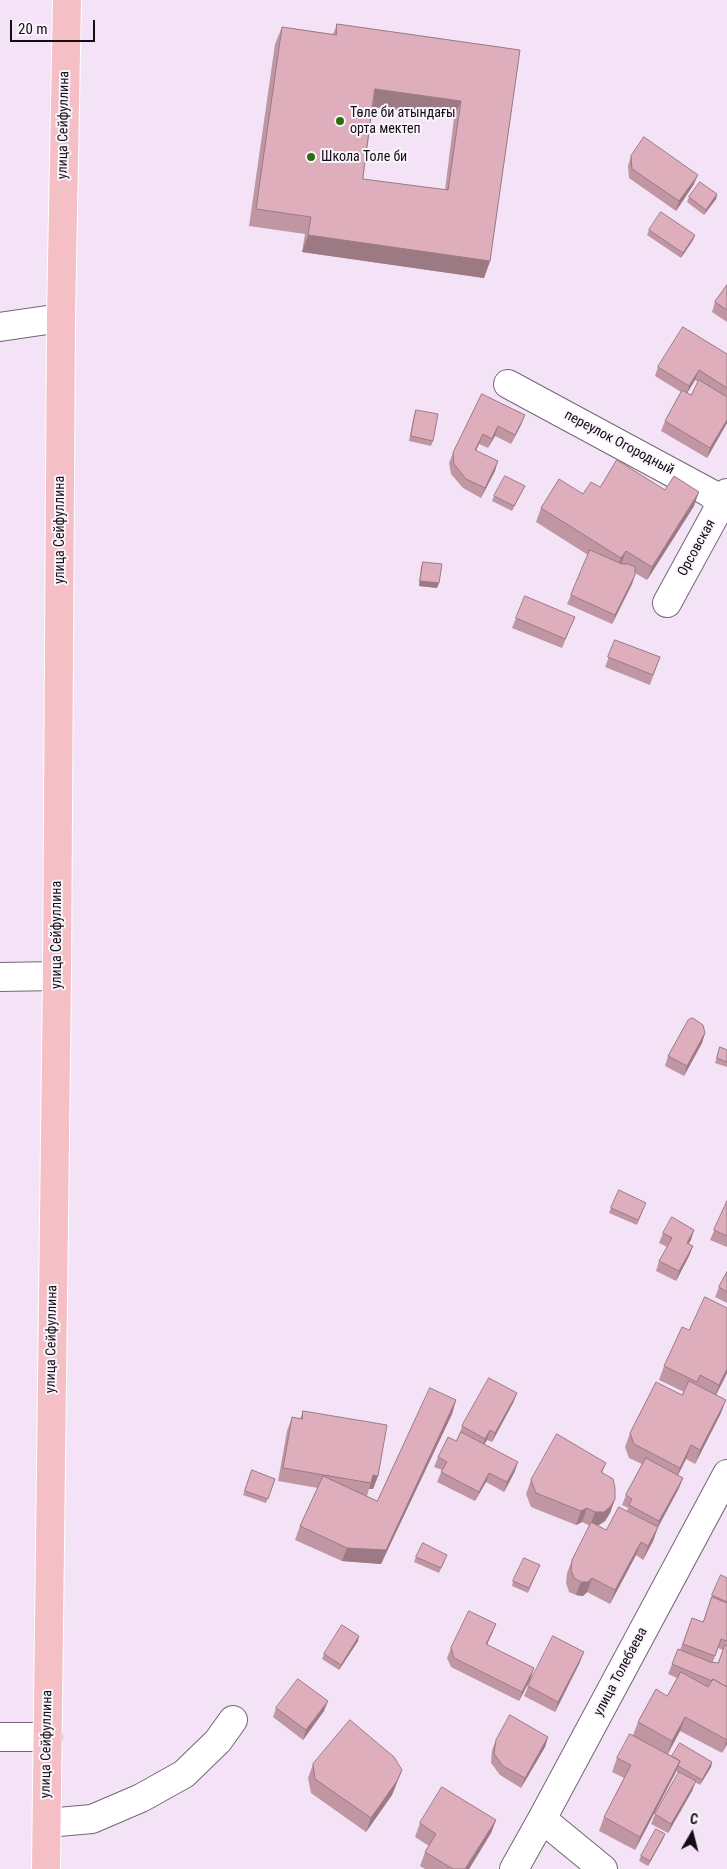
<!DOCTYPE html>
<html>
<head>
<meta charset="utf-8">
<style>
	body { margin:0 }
	#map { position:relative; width:727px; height:1869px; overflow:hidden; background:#f4e3f7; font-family:"Roboto Condensed",sans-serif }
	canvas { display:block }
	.north { position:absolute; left:667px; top:1809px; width:50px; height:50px; -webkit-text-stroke:4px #fbf4fc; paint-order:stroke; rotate:8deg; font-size:14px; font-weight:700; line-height:20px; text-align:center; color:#130d14 }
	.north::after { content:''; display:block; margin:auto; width:18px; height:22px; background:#130d14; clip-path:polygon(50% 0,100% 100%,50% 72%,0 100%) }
	.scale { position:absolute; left:10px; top:20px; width:85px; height:22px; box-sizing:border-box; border:2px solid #130d14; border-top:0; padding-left:6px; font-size:15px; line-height:18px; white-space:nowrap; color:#130d14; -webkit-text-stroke:4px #fbf4fc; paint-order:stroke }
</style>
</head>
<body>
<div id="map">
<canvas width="727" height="1869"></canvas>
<div class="north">С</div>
<div class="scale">20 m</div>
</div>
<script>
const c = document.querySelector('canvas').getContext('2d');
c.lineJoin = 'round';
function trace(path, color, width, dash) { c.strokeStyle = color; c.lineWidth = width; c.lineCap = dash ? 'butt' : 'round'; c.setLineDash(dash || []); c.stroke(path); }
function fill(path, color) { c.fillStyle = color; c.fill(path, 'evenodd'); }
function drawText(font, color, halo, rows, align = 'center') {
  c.font = font + ' "Roboto Condensed",sans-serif'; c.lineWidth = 4; c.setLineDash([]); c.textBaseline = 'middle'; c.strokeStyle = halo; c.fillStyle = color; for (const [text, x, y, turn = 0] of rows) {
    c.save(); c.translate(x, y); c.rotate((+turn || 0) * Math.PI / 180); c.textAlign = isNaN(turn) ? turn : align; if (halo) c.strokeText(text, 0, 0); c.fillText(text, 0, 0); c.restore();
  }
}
const minor = new Path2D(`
	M0,327L61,318
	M508,384L710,493L721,504L727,507
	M667,603L727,493
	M0,977L57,976
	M0,1737H48
	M542,1819L603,1869
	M47,1823L92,1819L141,1798L184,1774L218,1741L233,1720
	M514,1869L542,1819L727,1474`);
const major = new Path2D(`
	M46,1869L57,976L61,318L67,0`);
const wall = new Path2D(`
	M337,24L520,50L490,261L484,278L302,252L305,234L249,226L275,44L282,27L333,34ZM373,107L454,118L445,190L363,179Z
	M631,156L694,184L676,211L629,178L628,166Z
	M717,194L716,199L704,215L687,202L689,197Z
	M649,230L695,235L693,240L681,258L647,235Z
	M727,285V322L712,312L715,302Z
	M727,354V423L707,458L661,431L665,421L681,392L655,376L658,367ZM695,380L699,382L691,395L687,393Z
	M482,394L521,425L511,444L495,436L488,448L479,444L476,450L495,471L481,498L463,488L451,474L449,463L453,453Z
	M416,410L433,441L431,446L409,441L414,415Z
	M525,486L512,511L492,501L494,496Z
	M600,487L665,490L694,506L647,580L635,573L632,584L612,624L567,604L588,555L536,522L541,508L583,494Z
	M423,562L437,588L419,586L421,567Z
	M575,617L562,648L512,628L516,618Z
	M615,640L660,657L650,685L605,667Z
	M705,1033L702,1043L684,1076L665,1066L668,1056Z
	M720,1047L727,1050V1067L715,1063Z
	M727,1201V1247L710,1240Z
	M611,1208H644L637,1225L609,1213Z
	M694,1230L688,1244L693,1246L689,1256L676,1281L656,1271L659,1261L667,1247L659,1243L663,1233Z
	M727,1272V1303L715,1297L719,1287Z
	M664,1366L727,1373L716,1395L721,1413L695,1464L686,1459L678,1475L683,1478L679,1488L658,1527L653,1541L643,1560L636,1555L610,1604L587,1592L583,1596L576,1595L569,1592L566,1583L567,1573L572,1560L590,1526L582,1522L576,1525L531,1507L526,1494L531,1480L606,1463L602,1473L615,1499L610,1513L605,1521L599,1525H597L606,1530L627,1511L628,1508L622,1505L626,1495L642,1464L629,1458L625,1447L630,1433L682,1395L684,1392L659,1380Z
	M517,1393L513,1403L492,1442L487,1440L484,1444L515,1471L504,1492L486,1482L475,1501L437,1482L442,1470L434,1467L438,1457L456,1441L459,1436L462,1426Z
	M456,1400L452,1414L381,1564L342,1561L295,1540L300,1526L318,1488L278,1481L287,1431L292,1417L300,1419L303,1411L378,1476L373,1489H369L367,1496L377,1501Z
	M252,1470L275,1479L266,1503L243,1495Z
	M416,1557L445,1560L439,1573L414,1562Z
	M538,1570L528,1593L512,1586L513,1581Z
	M727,1578V1744L722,1753L680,1731L668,1754L672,1756L712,1762L711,1767L700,1785L695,1782L692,1791L668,1833L651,1824L655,1814L679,1773L676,1771L635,1850L599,1831L604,1817L624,1778L612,1772L617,1758L633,1735L638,1722L667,1696L677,1678L668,1674L678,1649L680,1650L692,1618L703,1622L712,1595ZM718,1648L723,1650L718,1663L713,1662Z
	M496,1624L487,1645L531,1678L519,1701L451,1667L447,1658L451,1648Z
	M358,1641L339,1670L322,1659L324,1654Z
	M580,1662L555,1712L524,1696L528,1686Z
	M276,1708L324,1711L303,1740L273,1717Z
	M548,1737L545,1747L521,1788L500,1775L491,1763L492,1750L496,1740Z
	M313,1764L402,1770L392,1795L366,1832L311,1793L308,1778Z
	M496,1820L491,1833L469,1869H425L420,1866L425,1852L429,1846L415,1837L420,1823Z
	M665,1834L663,1839L648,1866L639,1861L641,1856Z`);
const shadedWall = new Path2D(`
	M375,89L461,101L454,118L369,106Z
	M698,175L694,184L676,211L679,201Z
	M717,194L716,199L704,215L706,210Z
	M308,235L490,261L484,278L302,252Z
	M695,235L693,240L681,258L683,253Z
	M699,370L695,380L686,395L689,386Z
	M525,415L521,425L511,444L515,435Z
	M727,420V423L707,458L710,448Z
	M498,426L495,436L488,448L492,439Z
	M483,434L479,444L472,459L475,450Z
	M498,461L495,471L481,498L485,488Z
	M699,492L694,506L647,580L652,567Z
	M626,551L621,564L616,572L621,558Z
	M635,575L632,584L612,624L615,615Z
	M420,581L439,583L437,588L419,586Z
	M705,1033L702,1043L684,1076L687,1066Z
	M694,1230L691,1240L683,1252L687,1243Z
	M693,1246L689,1256L676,1281L679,1271Z
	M727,1369V1373L714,1399L719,1385Z
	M517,1393L513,1403L492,1442L495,1433Z
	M456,1400L452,1414L381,1564L342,1561L347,1548Z
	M726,1400L721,1413L695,1464L700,1450Z
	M490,1430L487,1440L482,1449L485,1439Z
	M691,1445L686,1459L675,1481L680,1468Z
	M518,1462L515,1471L504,1492L507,1482Z
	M489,1473L486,1482L475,1501L479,1492Z
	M373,1475L378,1476L373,1489H369Z
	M683,1478L679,1488L656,1531L659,1521Z
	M615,1499L610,1513L605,1521L599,1525L590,1526L595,1512Z
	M587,1508L582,1522L576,1525L581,1511Z
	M658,1527L653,1541L643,1560L648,1546Z
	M641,1542L636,1555L610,1604L615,1590Z
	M592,1578L587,1592L583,1596L576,1595L581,1582Z
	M496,1624L492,1634L482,1654L486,1644Z
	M359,1636L358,1641L339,1670L341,1665Z
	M584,1652L580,1662L555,1712L558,1702Z
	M534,1668L531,1678L519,1701L522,1692Z
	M328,1701L324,1711L303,1740L306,1730Z
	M685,1717L680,1731L667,1755L672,1741Z
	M548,1737L545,1747L521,1788L525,1778Z
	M727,1740V1744L722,1753Z
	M680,1761L675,1774L635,1850L640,1837Z
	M712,1762L711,1767L700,1785L702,1780Z
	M402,1770L392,1795L366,1832L371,1818Z
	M696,1781L692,1791L668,1833L671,1824Z
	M496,1820L491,1833L469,1869H465Z
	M665,1834L663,1839L648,1866L650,1861Z`);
const building = new Path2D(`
	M337,24L520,50L490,261L308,235L311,217L256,209L282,27L336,35ZM375,89L461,101L448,190L363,179Z
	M644,137L698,175L679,201L632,169L631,156Z
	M700,182L717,194L706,210L689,197Z
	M661,212L695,235L683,253L649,230Z
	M727,285V310L715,302Z
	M683,327L727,354V388L699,370L689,386L658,367Z
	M699,380L727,397V420L710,448L665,421L682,390L691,395Z
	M482,394L525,415L515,435L498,426L492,439L483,434L475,450L498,461L485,488L466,479L454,464L453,453Z
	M416,410L438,414L433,441L411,436Z
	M617,460L665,490L674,476L699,492L652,567L626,551L621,558L541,508L559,479L583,494L591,482L600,487Z
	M505,476L525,486L514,506L494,496Z
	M590,550L622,564H628L635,567V575L615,615L571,595Z
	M423,562L442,564L439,583L420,581Z
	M525,596L575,617L565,639L516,618Z
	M615,640L660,657L653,675L608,657Z
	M693,1018L703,1025L705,1033L687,1066L668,1056L688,1020Z
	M720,1047L727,1050V1062L717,1058Z
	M619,1190L646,1203L638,1220L611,1208Z
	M727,1201V1236L714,1230Z
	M672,1217L694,1230L687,1243L693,1246L679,1271L659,1261L672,1238L663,1233Z
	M727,1272V1292L719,1287Z
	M705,1297L727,1308V1369L719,1385L700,1375L697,1382L664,1366L682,1327L689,1330Z
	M489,1378L517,1393L495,1433L490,1430L485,1439L462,1426Z
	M689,1381L726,1400L700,1450L691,1445L680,1468L634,1444L630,1433L656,1382L682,1395Z
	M430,1388L456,1400L386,1550L347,1548L300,1526L323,1476L377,1501Z
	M303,1411L387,1425L378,1476L373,1475L371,1483L283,1468L292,1417L302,1419Z
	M461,1432L518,1462L507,1482L489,1473L479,1492L441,1472L447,1462L438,1457L448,1437L456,1441Z
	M557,1434L606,1463L601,1472L613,1479L615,1488V1499L610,1507L604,1512H595L587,1508L581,1511L536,1493L531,1480Z
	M646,1458L683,1478L659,1521L629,1505L632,1499L626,1495Z
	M252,1470L275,1479L268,1499L245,1491Z
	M619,1507L658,1527L648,1546L641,1542L615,1590L592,1578L588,1582H581L574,1578L571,1570L572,1560L591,1522L606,1530Z
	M423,1543L447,1555L441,1568L416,1557Z
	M524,1558L540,1565L529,1588L513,1581Z
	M721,1575L727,1578V1602L712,1595Z
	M712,1597L727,1603V1641L721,1639L715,1656L683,1644L692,1618L703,1622Z
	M469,1611L496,1624L486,1644L534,1668L522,1692L454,1658L451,1648Z
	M342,1625L359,1636L341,1665L324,1654Z
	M553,1636L584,1652L558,1702L528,1686Z
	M725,1645H727V1687L713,1679L712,1681L672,1664L678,1649L710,1662L718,1663Z
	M681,1672L708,1687L713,1679L727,1687V1740L685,1717L672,1741L638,1722L656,1689L667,1696Z
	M298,1679L328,1701L306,1730L276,1708Z
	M510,1715L548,1737L525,1778L503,1766L494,1754L496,1740Z
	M350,1720L394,1757L402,1770L397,1781L371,1818L315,1779L313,1764Z
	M630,1734L680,1761L640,1837L604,1817L631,1765L617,1758Z
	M680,1743L712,1762L702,1780L678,1766L680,1761L672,1756Z
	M679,1772L696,1781L671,1824L655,1814Z
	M442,1787L496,1820L465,1869H453L425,1852L436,1834L420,1823Z
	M656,1829L665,1834L650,1861L641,1856Z`);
const markers = [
	[340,121,5,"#2a6f0a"],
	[311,157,5,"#2a6f0a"]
];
const poiNames = [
	["Төле би атындағы",350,113],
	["орта мектеп",350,129],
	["Школа Толе би",321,157]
];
const streetNames = [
	["улица Сейфуллина",64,125,-89],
	["переулок Огородный",619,443,28],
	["улица Сейфуллина",60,530,-90],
	["Орсовская",697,548,-61],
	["улица Сейфуллина",57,935,-90],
	["улица Сейфуллина",52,1339,-89],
	["улица Толебаева",621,1672,-62],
	["улица Сейфуллина",47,1744,-89]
];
trace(minor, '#746577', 30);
trace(major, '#fff', 30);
trace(minor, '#fff', 28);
trace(major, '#f5bfc6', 28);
fill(wall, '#bf96a2');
fill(shadedWall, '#9b7a84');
fill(building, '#deaebc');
trace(building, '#9b7a84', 1);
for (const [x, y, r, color] of markers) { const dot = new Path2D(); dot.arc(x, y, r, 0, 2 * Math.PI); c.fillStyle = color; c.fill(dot); trace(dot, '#fbf4fc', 2); }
drawText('14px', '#130d14', '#fbf4fc', poiNames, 'left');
drawText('14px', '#130d14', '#fbf4fc', streetNames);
</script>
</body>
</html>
